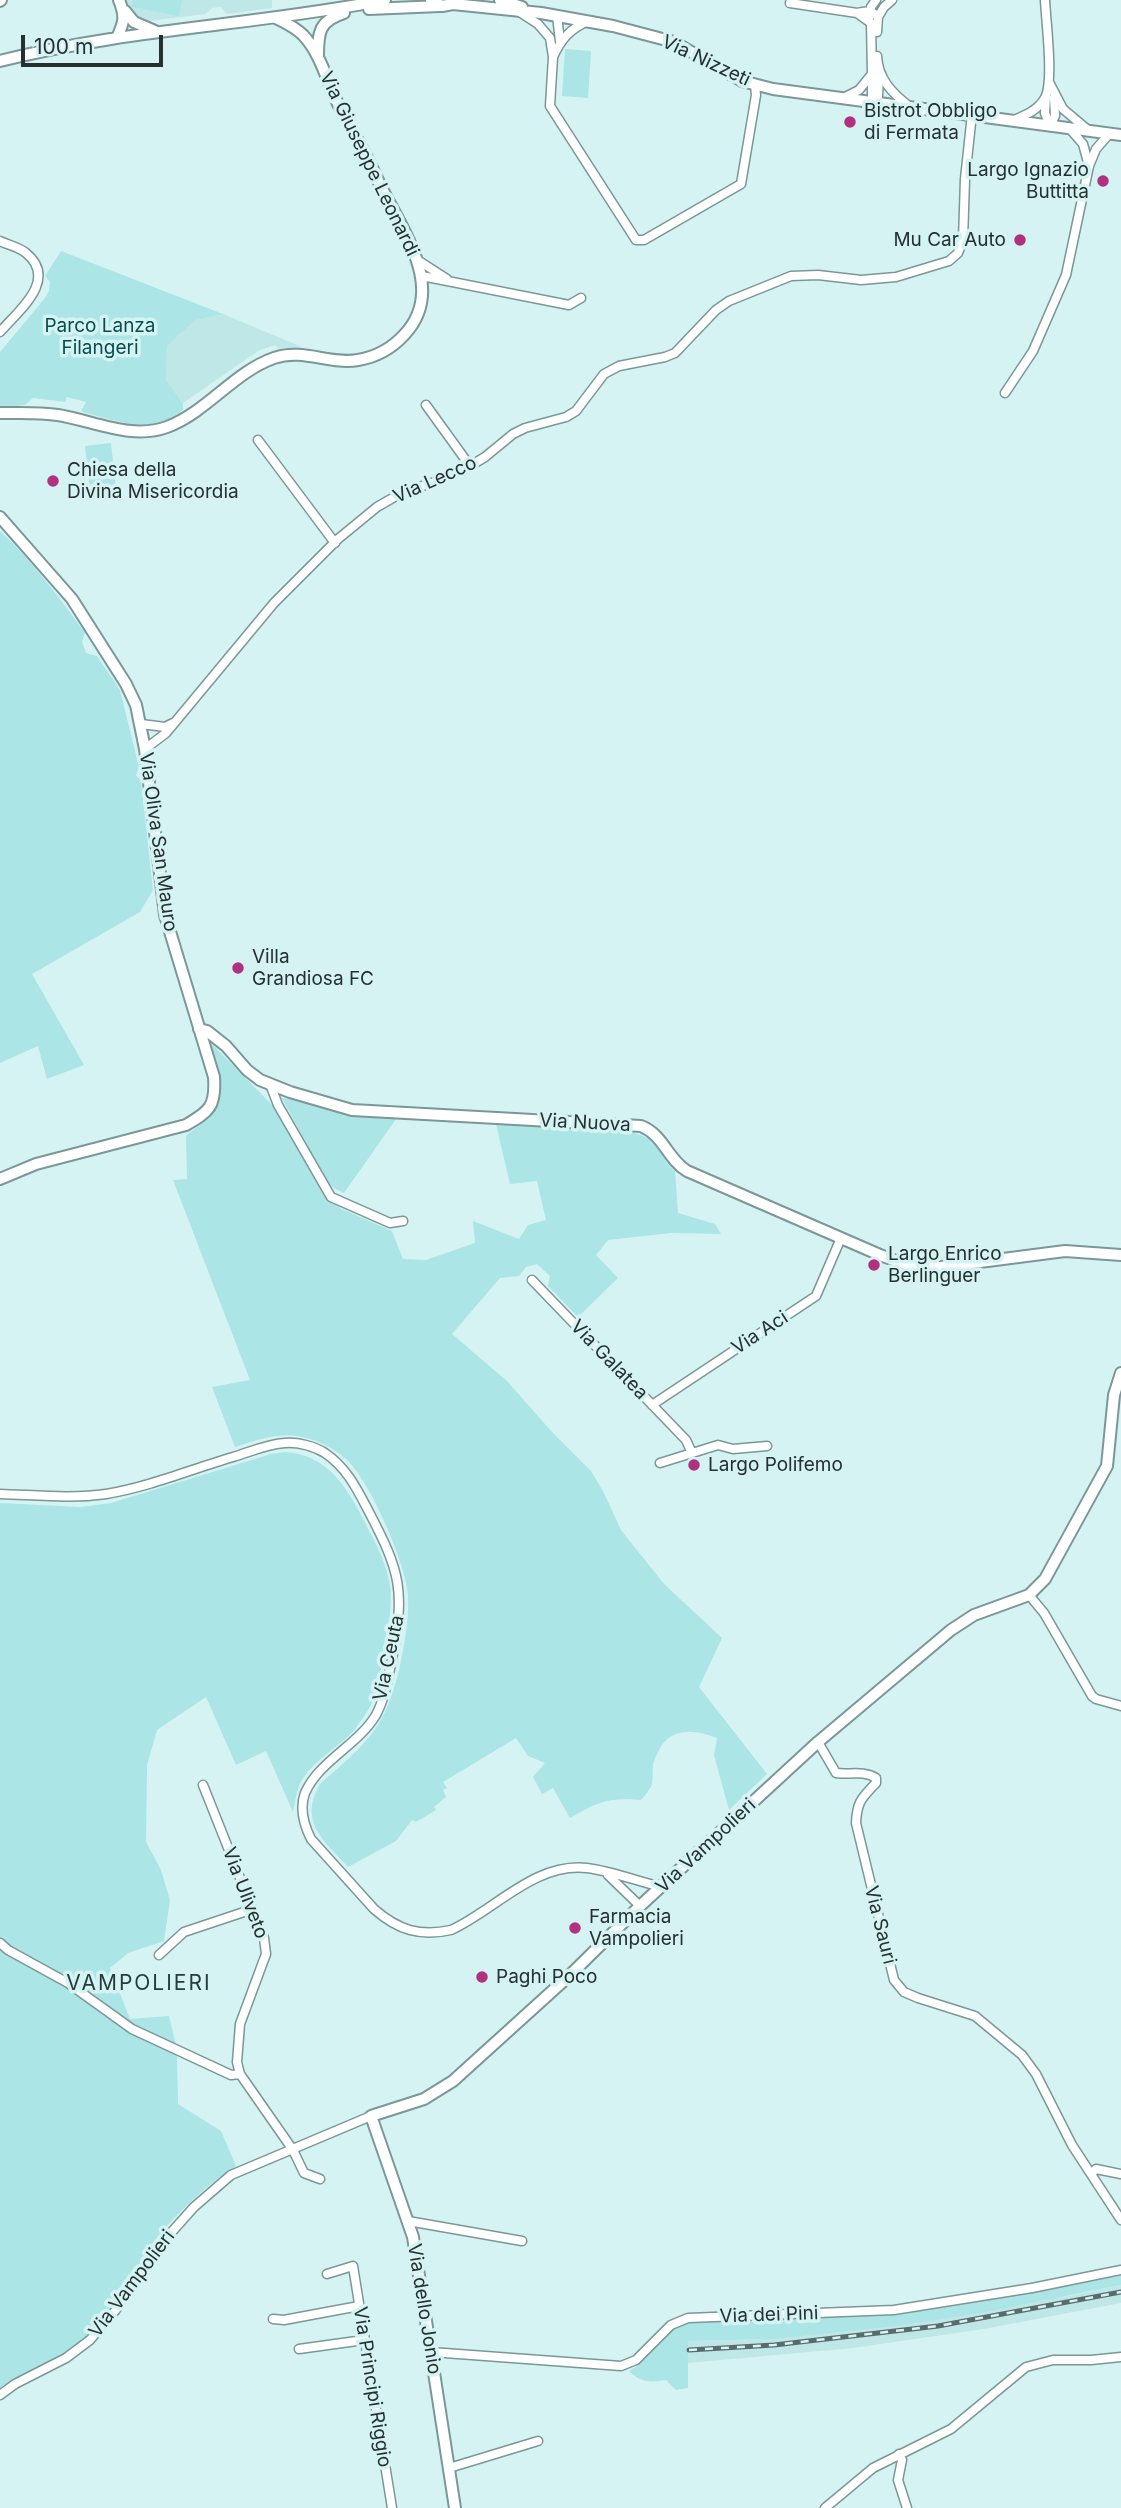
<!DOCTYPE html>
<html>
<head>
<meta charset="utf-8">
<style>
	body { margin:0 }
	#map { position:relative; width:1121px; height:2508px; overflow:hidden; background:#d5f3f3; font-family:Inter,sans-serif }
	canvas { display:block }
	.scale { position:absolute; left:21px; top:35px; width:142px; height:32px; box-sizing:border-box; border:4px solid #253030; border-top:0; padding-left:9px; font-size:21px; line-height:24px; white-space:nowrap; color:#253030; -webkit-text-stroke:5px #d5f3f3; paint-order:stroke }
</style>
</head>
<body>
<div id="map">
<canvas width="1121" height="2508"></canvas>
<div class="scale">100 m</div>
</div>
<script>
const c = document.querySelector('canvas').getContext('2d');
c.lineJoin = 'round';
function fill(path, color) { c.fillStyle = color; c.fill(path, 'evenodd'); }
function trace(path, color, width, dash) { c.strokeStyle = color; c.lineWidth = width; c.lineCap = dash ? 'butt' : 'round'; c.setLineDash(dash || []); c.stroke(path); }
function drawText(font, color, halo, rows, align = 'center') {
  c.font = font + ' Inter,sans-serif'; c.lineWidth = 7; c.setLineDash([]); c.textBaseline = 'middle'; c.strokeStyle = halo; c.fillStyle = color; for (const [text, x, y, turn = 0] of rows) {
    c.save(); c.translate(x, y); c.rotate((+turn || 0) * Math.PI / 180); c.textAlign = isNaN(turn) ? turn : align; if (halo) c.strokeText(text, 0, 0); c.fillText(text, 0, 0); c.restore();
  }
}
const built = new Path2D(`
	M126,0H272V8L227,14L221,7L212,8L206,14L149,21L132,13Z
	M223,314L302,347L280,350L275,345L258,351L183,403L166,380L167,346L195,319Z
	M1121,2285V2303L984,2329L853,2348L688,2363V2341L773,2339L1069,2296Z`);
const green = new Path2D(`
	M133,0H182L179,16L132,7Z
	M565,49L591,51L588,98L562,96Z
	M61,251L223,314L195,320L167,346L166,380L183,403V410C150,435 122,422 86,413L81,411L86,402L67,397L65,402L33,398L25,405L0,407V352L45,298L49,291L50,282L45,276Z
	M111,443L116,489L90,492L85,446Z
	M0,531C33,562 59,597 85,633L82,642L86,653L97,656L120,690L139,767L136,775L141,781L153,890L140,912L32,974L84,1065L47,1079L38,1046L0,1063Z
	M212,1044L275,1108L286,1122L328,1201L344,1210L392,1231L403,1259L426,1260L475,1243L473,1221L519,1239L528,1225L546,1220L537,1181L510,1184L496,1124C530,1126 622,1123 647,1138C661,1146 662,1162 675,1171L678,1213L715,1224L721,1234L671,1233L608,1240L596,1255L618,1278L578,1317L548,1286L550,1276L537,1264L526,1267L519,1276L500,1278L452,1334L507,1381L552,1432L591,1471L604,1493L621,1530L664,1584L722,1638L699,1687L767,1774L729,1810L714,1755L717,1738C695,1729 670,1727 659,1750C657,1755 653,1760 653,1766C652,1785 655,1784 641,1800C609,1797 597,1802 570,1818L553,1788L542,1794L533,1777L545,1763L528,1756L516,1738L443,1782L447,1788L443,1790L446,1797L434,1807L436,1810L416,1822L412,1820L396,1841L348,1867C324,1841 298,1822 320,1784C343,1763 370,1743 384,1714C398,1687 410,1626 408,1595C406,1564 371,1484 348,1461C335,1448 316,1439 297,1436C275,1433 255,1441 235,1447L212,1387L250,1380L173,1180L187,1179L186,1136C208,1117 225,1111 220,1077C218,1066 213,1056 212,1044Z
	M282,1098L314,1102L332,1111L396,1119L344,1193L334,1188L326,1181Z
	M286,1452C324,1455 343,1481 360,1513C372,1537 386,1559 390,1586C394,1612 381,1677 372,1702C368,1712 361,1721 355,1729C338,1749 310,1761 299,1786C296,1794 295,1803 293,1812L266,1751L236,1765L206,1697L157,1730L147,1765L146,1842L161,1870L170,1900L164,1941L128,1953L110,1968L130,2019L169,2016L177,2049L131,2026L0,1940V1503L81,1507L111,1503L271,1454Z
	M0,1946L68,1986L133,2032L177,2055L178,2104L221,2131L236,2166C206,2185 171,2218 150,2247C130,2275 117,2308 92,2332C67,2356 30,2371 0,2388Z
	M1121,2274V2285L981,2313L896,2326L773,2339L688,2341V2388L676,2390L666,2380C651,2383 639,2382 629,2371L637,2366L669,2331L689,2322L905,2313Z`);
const street = new Path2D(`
	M790,3L857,13L871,23L872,74L859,90L843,98
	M521,13L538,24L550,38L553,57L550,106L636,240H644L741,184L756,95L755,85
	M857,13C865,11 872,10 878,17L877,32
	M557,16L560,41
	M870,16L871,7L876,0
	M878,17L884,7L892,0
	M877,56C878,79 892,93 910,107
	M553,57C561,39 570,29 588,21
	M872,74V102
	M1049,82L1063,109L1088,130
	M1046,96L1045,113L1050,126
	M872,102L878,96L879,76
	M1014,120C1026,115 1038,110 1045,98C1054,81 1046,22 1045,0
	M1050,126L1055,116L1054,98
	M1070,129L1083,144L1089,166
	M0,241C8,245 19,247 26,253C59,280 18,311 0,332
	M416,259L447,279
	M422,276L569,305L581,298
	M1005,393L1033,351L1066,275L1089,166L1096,149L1110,133
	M426,405L470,466
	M258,440L335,543
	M141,724L165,727L173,723
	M145,749L166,733L274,603L338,539L377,507L403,492L435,482L470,466L485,457L513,434L525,428L566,417L576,411L604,374L619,366L665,357L675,353L716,310L729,301L791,276L818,275L861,280L896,277L949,261L958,253L963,240L965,179L972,114
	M270,1084L278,1105L331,1197L390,1223L403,1221
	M532,1280L686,1440L692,1453
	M652,1405L816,1296L841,1238
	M660,1463L718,1445L733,1449L767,1446
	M0,1494C35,1495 71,1499 106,1494C149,1487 192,1469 233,1457C250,1452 267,1444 285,1443C298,1442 314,1446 325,1453C347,1468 357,1489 369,1512C401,1573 405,1591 392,1659C388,1678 385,1698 376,1715C358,1745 319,1761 305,1793C299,1809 304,1825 311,1839L374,1909C398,1930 420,1937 451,1930C495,1910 535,1862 587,1868C611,1871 637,1881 661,1887
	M1029,1595L1044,1613L1092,1696L1096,1699L1121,1706
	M818,1742L836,1773C850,1775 863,1770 876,1778V1783C862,1798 857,1801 856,1823L894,1980L904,1992L918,1998L975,2016L1022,2055L1036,2074L1072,2145L1121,2220
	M203,1785L264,1938L266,1954L240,2024L237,2062L240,2074L293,2150L304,2173L320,2179
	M608,1875L640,1906
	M0,1943L8,1950L68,1983L132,2029L231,2075L240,2074
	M159,1955L184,1932L253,1909
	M1091,2174L1096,2169L1121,2174
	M408,2221L522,2241
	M327,2274L353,2266L392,2508
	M273,2319L284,2320L359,2306
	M299,2349L364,2340
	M431,2352L621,2366L636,2360L671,2325L688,2318L894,2310L1032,2288L1121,2270
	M0,2395L15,2384L66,2358L90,2340L115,2311L153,2253L194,2207L231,2175L371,2116
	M899,2454L902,2460L898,2480L907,2508
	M449,2468L538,2441
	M825,2508L873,2468L951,2429L1026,2367L1053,2360H1091L1121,2357`);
const secondary = new Path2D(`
	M431,0L442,6L453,4L541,13L613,26L674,42L742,81L773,89L1121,135
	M500,0L522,7
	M0,1L1,0
	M369,9L440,6
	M125,11L134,22L155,31
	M117,38C124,22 126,17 119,0
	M318,56C318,32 319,21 344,13
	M0,61C126,29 257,25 385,0
	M0,413C20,413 39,412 58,415C94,421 132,440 167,427C207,412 234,372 274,358C303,348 330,365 358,360C376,357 392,348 404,335C450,287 397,224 376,176C365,152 351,129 339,106C327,82 321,54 303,35C295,27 286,23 276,18
	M0,517L72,599L126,684L136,705L145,749L165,915L214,1077C216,1106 210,1111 186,1125L36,1164L0,1179
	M199,1029L207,1031L226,1046L247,1070L260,1080L290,1092L352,1110L641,1126C664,1135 667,1159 687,1171L880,1255L913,1267H941L1065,1251L1121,1255
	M455,2508L413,2237L371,2116L424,2099L453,2081L570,1975L640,1906L818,1742L951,1630L974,1615L1029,1595L1045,1579L1107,1466L1114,1395L1121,1373`);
const rail = new Path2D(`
	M689,2350L774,2345L938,2326L1121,2292`);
const markers = [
	[850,122,7,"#b03180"],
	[1103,181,7,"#b03180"],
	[1020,240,7,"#b03180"],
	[53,481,7,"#b03180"],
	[238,968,7,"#b03180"],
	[874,1265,7,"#b03180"],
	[694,1465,7,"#b03180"],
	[575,1928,7,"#b03180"],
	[482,1977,7,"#b03180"]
];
const streetNames = [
	["Via Nizzeti",706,61,25],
	["Via Giuseppe Leonardi",369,164,64],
	["Via Lecco",435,480,-24],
	["Via Oliva San Mauro",158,842,82],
	["Via Nuova",585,1123,3],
	["Via Aci",760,1333,-33],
	["Via Galatea",609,1360,46],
	["Via Ceuta",389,1658,-78],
	["Via Vampolieri",706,1846,-43],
	["Via Uliveto",245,1893,69],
	["Via Sauri",880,1925,76],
	["Via Vampolieri",132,2284,-53],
	["Via dello Jonio",424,2309,81],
	["Via dei Pini",769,2315,-2],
	["Via Principi Riggio",372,2387,81]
];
const poiNames = [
	["Bistrot Obbligo",864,111],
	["di Fermata",864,133],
	["Largo Ignazio",1089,170,"right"],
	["Buttitta",1089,192,"right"],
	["Mu Car Auto",1006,240,"right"],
	["Chiesa della",67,470],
	["Divina Misericordia",67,492],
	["Villa",252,957],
	["Grandiosa FC",252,979],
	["Largo Enrico",888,1254],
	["Berlinguer",888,1276],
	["Largo Polifemo",708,1465],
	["Farmacia",589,1917],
	["Vampolieri",589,1939],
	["Paghi Poco",496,1977]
];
const parkNames = [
	["Parco Lanza",100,326],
	["Filangeri",100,348]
];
const neighbourhoodNames = [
	["VAMPOLIERI",139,1984]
];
fill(built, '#c0e7e7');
fill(green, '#abe5e6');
trace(street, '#7b9798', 11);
trace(secondary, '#7b9798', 14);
trace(street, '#fff', 8);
trace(secondary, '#fff', 10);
trace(rail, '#5a6b6b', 5);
trace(rail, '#d5f3f3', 2.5, [8]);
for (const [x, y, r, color] of markers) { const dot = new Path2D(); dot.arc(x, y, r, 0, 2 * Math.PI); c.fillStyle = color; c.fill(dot); trace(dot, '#d5f3f3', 2.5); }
drawText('19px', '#253030', '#d5f3f3', streetNames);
drawText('19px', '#253030', '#d5f3f3', poiNames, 'left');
drawText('19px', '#074e4f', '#d5f3f3', parkNames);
c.letterSpacing = '2px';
drawText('21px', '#233d3d', '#d5f3f3', neighbourhoodNames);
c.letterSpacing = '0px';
</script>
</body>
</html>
